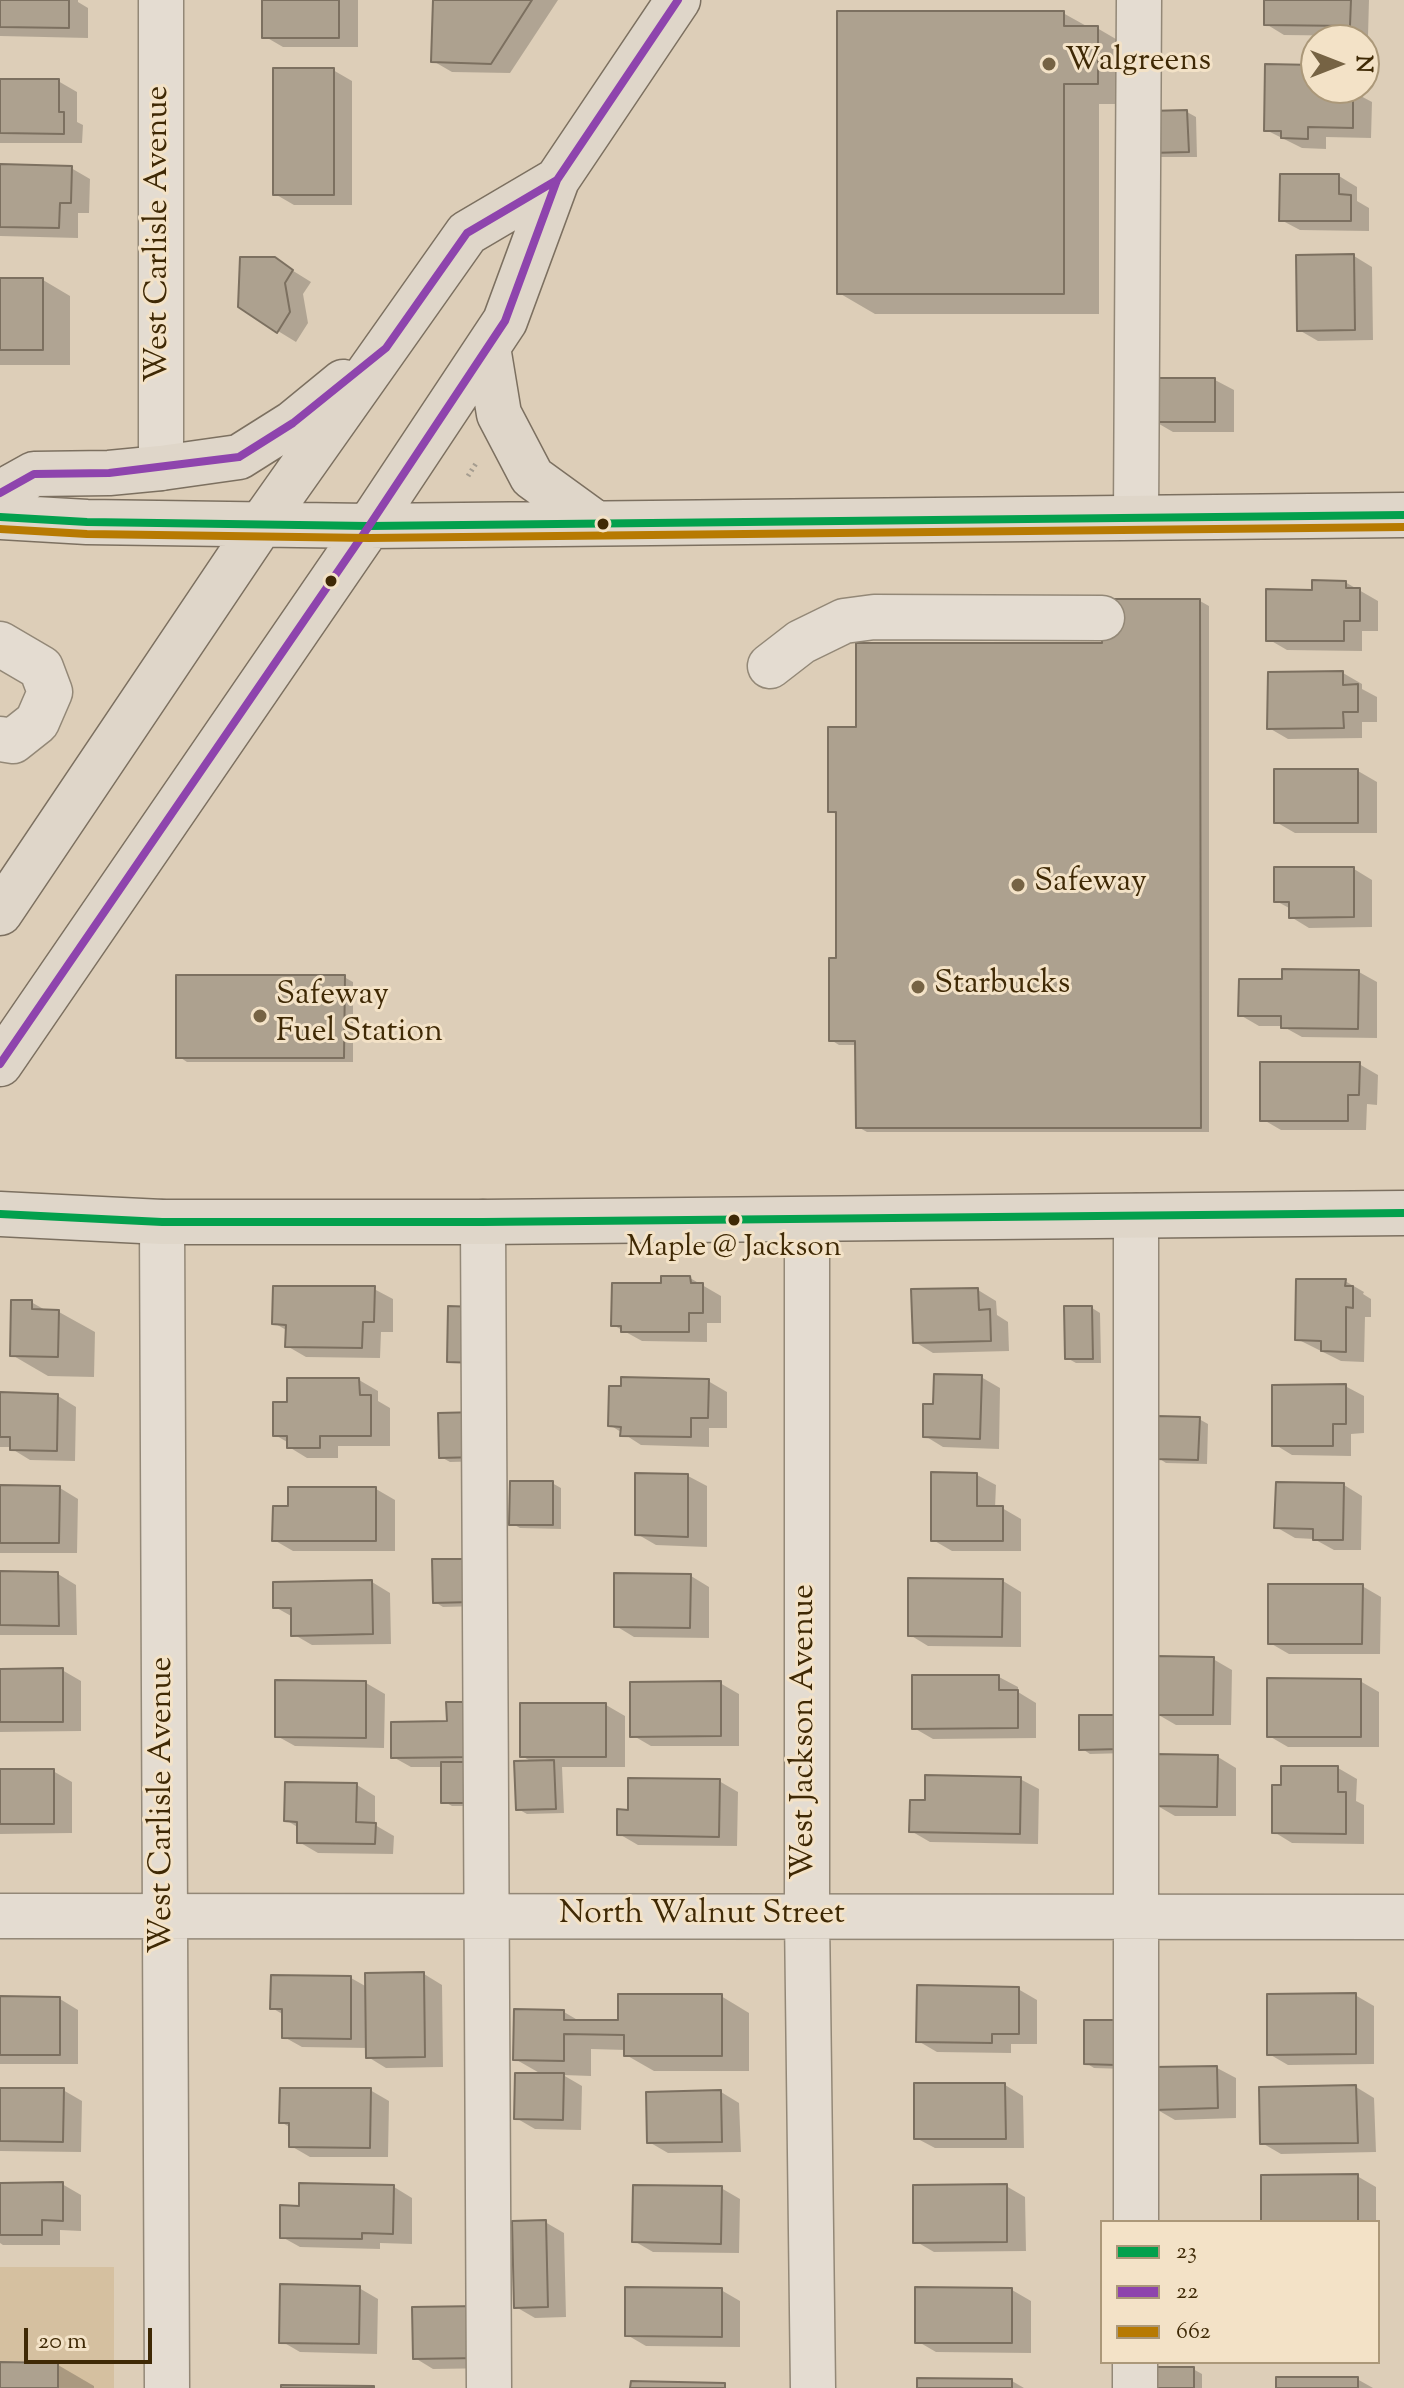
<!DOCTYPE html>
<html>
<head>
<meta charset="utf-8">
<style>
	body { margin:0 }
	#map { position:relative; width:1404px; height:2388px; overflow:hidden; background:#ddceb8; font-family:"Sorts Mill Goudy",serif }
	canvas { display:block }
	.legend { position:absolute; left:1100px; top:2220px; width:280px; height:144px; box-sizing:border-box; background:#f3e2c7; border:2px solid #ab9879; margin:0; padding:10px 14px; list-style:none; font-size:24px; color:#3f2905 }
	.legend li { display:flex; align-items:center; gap:16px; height:40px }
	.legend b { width:40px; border:2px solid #ab9879 }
	.north { position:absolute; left:1300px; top:24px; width:80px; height:80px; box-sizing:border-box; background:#f3e2c7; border:2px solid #ab9879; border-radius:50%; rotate:90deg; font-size:22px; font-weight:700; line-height:32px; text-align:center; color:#3f2905 }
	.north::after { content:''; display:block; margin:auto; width:28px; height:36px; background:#766344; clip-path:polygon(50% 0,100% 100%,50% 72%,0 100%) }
	.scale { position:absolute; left:24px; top:2328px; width:128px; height:36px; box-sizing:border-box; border:4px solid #3f2905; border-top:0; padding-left:10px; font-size:24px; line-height:28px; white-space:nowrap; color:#3f2905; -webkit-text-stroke:6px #f3e2c7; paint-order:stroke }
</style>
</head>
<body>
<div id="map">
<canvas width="1404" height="2388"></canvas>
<ul class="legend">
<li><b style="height:10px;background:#03a04d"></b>23</li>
<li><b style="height:10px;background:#8e44ad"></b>22</li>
<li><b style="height:10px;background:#b77a02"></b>662</li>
</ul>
<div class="north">N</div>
<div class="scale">20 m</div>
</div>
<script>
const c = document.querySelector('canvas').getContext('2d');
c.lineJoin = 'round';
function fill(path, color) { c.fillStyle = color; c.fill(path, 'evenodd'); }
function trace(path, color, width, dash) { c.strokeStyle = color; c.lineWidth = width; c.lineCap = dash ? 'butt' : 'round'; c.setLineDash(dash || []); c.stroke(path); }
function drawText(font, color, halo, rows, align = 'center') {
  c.font = font + ' "Sorts Mill Goudy",serif'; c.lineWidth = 6; c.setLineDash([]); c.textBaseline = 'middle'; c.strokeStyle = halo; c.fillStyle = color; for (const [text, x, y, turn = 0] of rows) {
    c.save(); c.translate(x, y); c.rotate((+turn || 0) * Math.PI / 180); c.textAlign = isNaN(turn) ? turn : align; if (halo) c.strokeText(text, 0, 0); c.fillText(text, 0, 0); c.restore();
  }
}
const green = new Path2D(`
	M0,2267H114V2388H0Z`);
const shadow = new Path2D(`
	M0,0H78V2L88,8V38L0,36Z
	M264,0H358V47H283L264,36Z
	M435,0H558L510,73L452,72L433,61Z
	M1266,0H1369L1368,36L1284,35L1266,24Z
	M1063,13L1090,28H1097L1133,49V104H1099V314H875L839,293Z
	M1316,67V88H1357V94L1372,102L1371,138L1326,137V149L1302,148L1266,130Z
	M333,70L352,81V205H294L275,194Z
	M0,81H58L77,92V122L83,125L82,143H0Z
	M1187,112L1196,117L1197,157H1161L1152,152Z
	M0,166L71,168L90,179L89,213H78V238L0,236Z
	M1339,176L1357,187V201L1369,208V231L1300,230L1281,220Z
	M1354,256L1372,267L1373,340L1318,341L1299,330Z
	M274,259L311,282L303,294L308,323L296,342L278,331Z
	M0,280H43L70,296V365H0Z
	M1215,380L1234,390V432H1173L1154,421Z
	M1345,582L1378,601V631H1362V651L1287,650L1268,639Z
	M1200,601L1209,606V1132H867L858,1127L857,1045H839L831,1040L838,960V815L830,811L858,729L1104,645Z
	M1343,673L1362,684V689L1377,697V722H1362V738L1288,739L1269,728Z
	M1358,771L1377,782V833H1295L1276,822Z
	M1354,869L1372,880V927L1309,928L1291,917V909L1276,901Z
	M1359,972L1377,982V1038L1302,1037L1282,1026H1259L1240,1015L1284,981Z
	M344,977L353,982V1062H187L178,1056Z
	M1359,1064L1378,1075L1377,1105L1367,1104L1366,1130H1281L1262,1119Z
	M690,1278L721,1296V1323H707V1342L642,1341L613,1325L663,1285Z
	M1345,1281L1364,1292L1363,1294L1371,1299V1317H1365L1364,1362L1341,1361L1297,1339Z
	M374,1289L393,1299V1332H381L380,1358L306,1357L287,1346L288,1331L274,1323Z
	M978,1290L996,1301L997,1315L1008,1322L1009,1351L933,1353L915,1342Z
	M31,1302L47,1311L59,1312L95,1332L94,1377L48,1376L12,1355Z
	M1092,1308L1100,1313L1101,1363H1076L1067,1358Z
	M981,1377L1000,1388L999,1449L943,1447L925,1436L935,1406Z
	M359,1380L378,1391V1401L390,1408V1446H338V1458H307L289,1447V1443L275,1435L289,1404Z
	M708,1381L727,1392V1428H709V1447L641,1445L610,1425Z
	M1345,1386L1364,1396V1433L1351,1434V1456L1292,1455L1274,1444Z
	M0,1394L58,1396L76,1407L75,1461L30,1460L12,1449V1447H0Z
	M440,1415L489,1461L450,1462L441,1457Z
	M1199,1419L1208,1424L1207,1464L1166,1463L1157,1457Z
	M977,1475L996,1485L995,1508H1002L1021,1519V1551H952L933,1540Z
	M688,1476L707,1486V1547L656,1545L637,1534Z
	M552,1483L561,1488V1529L520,1528L511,1523Z
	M1344,1485L1362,1496L1361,1550H1334L1314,1539L1295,1538L1276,1527Z
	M0,1487L60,1488L78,1499L77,1553H0Z
	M376,1489L395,1500V1551H293L274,1540Z
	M471,1561L480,1606L443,1607L435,1602Z
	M0,1573L58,1574L76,1585L77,1635H0Z
	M691,1576L709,1587V1638L634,1637L616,1626Z
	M1003,1581L1021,1592V1647L928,1646L910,1635Z
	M372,1582L390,1593L391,1644L312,1645L293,1634V1617L275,1607Z
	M1362,1586L1381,1597L1380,1654H1289L1270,1643Z
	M1213,1659L1232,1670L1231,1725H1176L1157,1714Z
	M62,1670L81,1681V1731L0,1732V1671Z
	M999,1677L1018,1687V1692L1036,1703V1738L933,1739L914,1728Z
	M1360,1681L1379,1692V1747H1288L1269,1736Z
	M366,1683L385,1694L384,1748L295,1746L277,1736Z
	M720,1683L739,1694V1746H651L632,1735Z
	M448,1704L484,1806H452L443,1801V1767H411L393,1757L449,1723Z
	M606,1705L625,1716V1767H562L564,1813L527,1814L518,1809L532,1762L522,1756Z
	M1081,1717L1128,1753L1090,1754L1081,1748Z
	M1218,1757L1236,1768V1816H1175L1156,1805Z
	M1338,1768L1357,1779L1356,1801L1364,1805V1844L1292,1843L1274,1832Z
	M0,1771H53L72,1782V1833L0,1834Z
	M1020,1779L1039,1789L1038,1844L930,1842L911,1831L927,1802Z
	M719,1781L738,1792L737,1846L638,1845L619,1834L630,1812Z
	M357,1785L375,1796V1825L394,1836L393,1854L318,1853L299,1842V1828L286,1820Z
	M424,1974L442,1985L443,2067L386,2068L368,2057V2048L302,2047L284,2037V2015L272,2008L351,1978L367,1987Z
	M1018,1989L1037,2000V2044H1011V2053L937,2052L918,2041Z
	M1355,1995L1374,2006V2064L1288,2065L1269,2054Z
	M721,1996L749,2013V2071H654L626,2055V2050L591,2049V2076L563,2075L582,2086L581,2130L535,2129L516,2118L543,2075L515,2059L564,2012L581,2022H620Z
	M0,1998L60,1999L78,2010V2064H0Z
	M1086,2022L1125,2069L1094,2068L1086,2063Z
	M1217,2068L1236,2078V2118L1175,2120L1156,2109Z
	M1005,2085L1023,2096L1024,2148H935L916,2138Z
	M1356,2087L1374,2098L1376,2152L1281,2154L1262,2143Z
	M0,2090H63L82,2101L81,2152L0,2151Z
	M370,2090L389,2101L388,2157H310L291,2146V2128L281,2122Z
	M721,2092L739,2103L741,2152L668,2153L649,2142Z
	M1357,2176L1376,2187V2222H1263Z
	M62,2184L81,2195V2231L60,2230V2245H3L0,2243V2185Z
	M1006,2186L1025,2197L1026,2251L934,2252L915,2241Z
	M394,2187L412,2198V2244L380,2243V2249L300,2247L282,2237Z
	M721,2188L740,2199L739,2253L653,2252L634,2241Z
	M545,2222L564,2233L566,2317L535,2318L516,2307Z
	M359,2288L378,2299L377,2354L300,2352L281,2341Z
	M721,2290L740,2301V2347L646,2346L627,2335Z
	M1012,2290L1031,2301V2353L936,2352L917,2341Z
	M414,2309L498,2368L433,2369L415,2358Z
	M1330,2362H1376V2363H1331Z
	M0,2364L58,2365L94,2386V2388H0Z
	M1193,2369L1202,2374V2388H1158Z
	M1357,2379L1373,2388H1278Z
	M1012,2381L1024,2388H919Z`);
const building = new Path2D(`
	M0,0H69V28L0,27Z
	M262,0H339V38H262Z
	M433,0H532L491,64L431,62Z
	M1264,0H1351L1350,26L1264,25Z
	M837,11H1064V26H1098V84H1064V294H837Z
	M1265,64L1316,65V88L1353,89V128L1308,127V139L1281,138V131H1264Z
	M273,68H334V195H273Z
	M0,79H59V112H64V134L0,133Z
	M1187,110L1189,152L1150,153L1149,111Z
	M0,164L72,166L71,203H60L59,228L0,227Z
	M1280,174H1339V194L1351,195V221H1279Z
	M1354,254L1355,330L1297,331L1296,255Z
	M240,257H275L293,270L285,283L290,312L277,333L238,307Z
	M0,278H43V350H0Z
	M1152,378H1215V422H1152Z
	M1312,580L1346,581V588H1360V621H1344V641H1266V589L1312,590Z
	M1102,599H1200L1201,1128H856L855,1041H829V958H836V812H828V727H856V643H1102Z
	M1343,671V685L1358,684V712H1343L1344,728L1267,729L1268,672Z
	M1274,769H1358V823H1274Z
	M1274,867H1354V917L1289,918V902H1274Z
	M1282,969L1359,970L1358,1029L1281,1028V1016H1238L1239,979H1282Z
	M176,975H345L344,1058H176Z
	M1260,1062H1360L1359,1095H1348V1121H1260Z
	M661,1276H690L691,1283H703V1313H689V1332H621V1326H611L612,1283H661Z
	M1296,1279H1346L1345,1286H1353V1308L1346,1307V1352L1321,1351V1341L1295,1340Z
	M273,1286H375L374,1322H363L362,1348L285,1347L286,1325L272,1324Z
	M978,1288L979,1310L990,1309L991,1341L913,1343L911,1289Z
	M11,1300H32V1309L59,1310L58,1357L10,1356Z
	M448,1306L477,1307V1363L447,1362Z
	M1064,1306H1092L1093,1359H1065Z
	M934,1374L982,1375L980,1439L923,1437V1404H933Z
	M621,1377L709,1379L708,1418H691V1437L620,1436L621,1427L608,1426L609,1386H621Z
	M287,1378H359L360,1395H371V1436H320V1448H287V1436H273V1402H287Z
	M1346,1384V1424H1333V1446H1272V1385Z
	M0,1392L58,1394L57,1451L10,1450V1437H0Z
	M479,1412L480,1457L439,1458L438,1413Z
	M1157,1416L1200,1417L1198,1460L1155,1459Z
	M931,1472L977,1473V1506H1003V1541H931Z
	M635,1473L688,1474V1537L635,1535Z
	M510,1481H553V1525H509Z
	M1276,1482L1344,1483L1343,1540H1313V1529L1274,1528Z
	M0,1485L60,1486L59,1543H0Z
	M288,1487H376V1541H272L273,1506H288Z
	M432,1559H471L472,1602L433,1603Z
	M0,1571L58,1572L59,1626L0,1625Z
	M614,1573L691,1574L690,1628L614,1627Z
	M908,1578L1003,1579L1002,1637L908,1636Z
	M372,1580L373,1634L291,1636V1608H273V1582Z
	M1268,1584H1363L1362,1644H1268Z
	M1156,1656L1214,1657L1213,1715H1155Z
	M63,1668V1722H0V1669Z
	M912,1675H999V1690H1018V1728L912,1729Z
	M1267,1678L1361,1679V1737H1267Z
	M275,1680L366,1681V1738L275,1737Z
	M721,1681V1736L630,1737V1682Z
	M446,1702H475V1757L391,1758V1722L447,1721Z
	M520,1703H606V1757H520Z
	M1079,1715H1119L1120,1749L1079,1750Z
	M1155,1754L1218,1755L1217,1807L1154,1806Z
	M554,1760L556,1809L516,1810L514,1761Z
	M441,1762H476L475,1803H441Z
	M1281,1766H1338V1792H1346V1834L1272,1833V1785H1281Z
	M0,1769H54V1824H0Z
	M925,1775L1021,1777L1020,1834L909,1832L910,1800H925Z
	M628,1778L720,1779L719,1837L617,1835V1809L628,1810Z
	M285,1782L357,1783L356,1822L376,1823L375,1844L297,1843V1822L284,1821Z
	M424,1972L425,2057L366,2058L365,1973Z
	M271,1975L351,1976V2039L282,2038V2009H270Z
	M917,1985L1019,1987V2034H992V2043L916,2042Z
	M1356,1993V2054L1267,2055V1994Z
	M618,1994H722V2056H624V2035L564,2034V2061L513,2060L514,2009L564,2010V2020H618Z
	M0,1996L60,1997V2055H0Z
	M1084,2020H1118L1116,2065L1084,2064Z
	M1217,2066L1218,2108L1154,2110L1153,2067Z
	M515,2073H564L563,2120L514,2119Z
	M914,2083H1005L1006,2139H914Z
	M1356,2085L1358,2143L1260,2144L1259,2087Z
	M0,2088H64L63,2142L0,2141Z
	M280,2088H371L370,2148L289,2147V2123H279Z
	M721,2090L722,2142L647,2143L646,2092Z
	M1358,2174V2222H1261V2175Z
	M63,2182V2221L42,2220V2235H0V2183Z
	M299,2183L394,2185L393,2234L362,2233V2239L280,2238V2205L299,2206Z
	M1007,2184V2242L913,2243V2185Z
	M633,2185L722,2186L721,2244L632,2242Z
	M546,2220L548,2307L514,2308L512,2221Z
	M280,2284L360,2286L359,2344L279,2343Z
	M625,2287L722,2288V2337L625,2336Z
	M915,2287L1012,2288V2343H915Z
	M479,2306L480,2358L413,2359L412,2307Z
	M0,2362L58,2363V2388H0Z
	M1157,2367H1194V2388H1156Z
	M1276,2377H1358V2388H1276Z
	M917,2378L1012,2379V2388H917Z
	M631,2381L725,2383V2388H630Z
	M281,2385L374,2386V2388H281Z`);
const path = new Path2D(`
	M468,476L477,462`);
const minor = new Path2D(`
	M161,0V468
	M1136,517L1139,0
	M0,644L41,668L50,692L37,722L13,741L0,739
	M770,666L801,642L844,621L874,617L1102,618
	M807,1220V1916L813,2388
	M162,1222L167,2388
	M483,1222L489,2388
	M0,1916L1404,1917
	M1136,2222V1216
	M1135,2388V2362`);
const major = new Path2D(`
	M488,347L499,414L532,477L594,522
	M0,493L34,474L109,473L161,468L239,457L293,423L343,382
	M0,517L87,522L369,526L1404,515
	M0,913L260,526L467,233L557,180
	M0,1064L369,526L505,321L557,180L678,0
	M0,1214L162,1222H483L1404,1213`);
const bus1 = new Path2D(`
	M0,517L87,522L369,526L1404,515
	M0,1214L162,1222H483L1404,1213`);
const bus2 = new Path2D(`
	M0,493L34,474L109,473L239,457L293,423L386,348L467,233L557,180
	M0,1064L369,526L505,321L557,180L678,0`);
const bus3 = new Path2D(`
	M0,529L87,534L369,538L1404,527`);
const markers = [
	[1049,64,8,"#766344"],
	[603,524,7,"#3f2905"],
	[331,581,7,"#3f2905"],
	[1018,885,8,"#766344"],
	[918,987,8,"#766344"],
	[260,1016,8,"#766344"],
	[734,1220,7,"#3f2905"]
];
const busNames = [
	["Maple @ Jackson",734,1250]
];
const poiNames = [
	["Walgreens",1065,64],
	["Safeway",1034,885],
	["Starbucks",934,987],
	["Safeway",276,998],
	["Fuel Station",276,1035]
];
const streetNames = [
	["West Carlisle Avenue",161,234,-90],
	["West Jackson Avenue",807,1732,-90],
	["West Carlisle Avenue",165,1805,-90],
	["North Walnut Street",702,1917]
];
fill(green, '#d5c0a0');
fill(shadow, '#0003');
fill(building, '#ada18f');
trace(building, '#7c7060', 2);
trace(minor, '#938877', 47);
trace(major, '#7c7060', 47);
trace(path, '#a59d90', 5, [2, 4]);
trace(minor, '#e4dcd1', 44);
trace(major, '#dfd6c9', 44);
trace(bus1, '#03a04d', 8);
trace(bus2, '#8e44ad', 8);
trace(bus3, '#b77a02', 8);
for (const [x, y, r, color] of markers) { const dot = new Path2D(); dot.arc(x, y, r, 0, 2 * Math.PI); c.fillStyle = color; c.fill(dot); trace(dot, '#f3e2c7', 3); }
drawText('30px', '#3f2905', '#f3e2c7', busNames);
drawText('32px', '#3f2905', '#f3e2c7', poiNames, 'left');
drawText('32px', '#3f2905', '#f3e2c7', streetNames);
</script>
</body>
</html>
